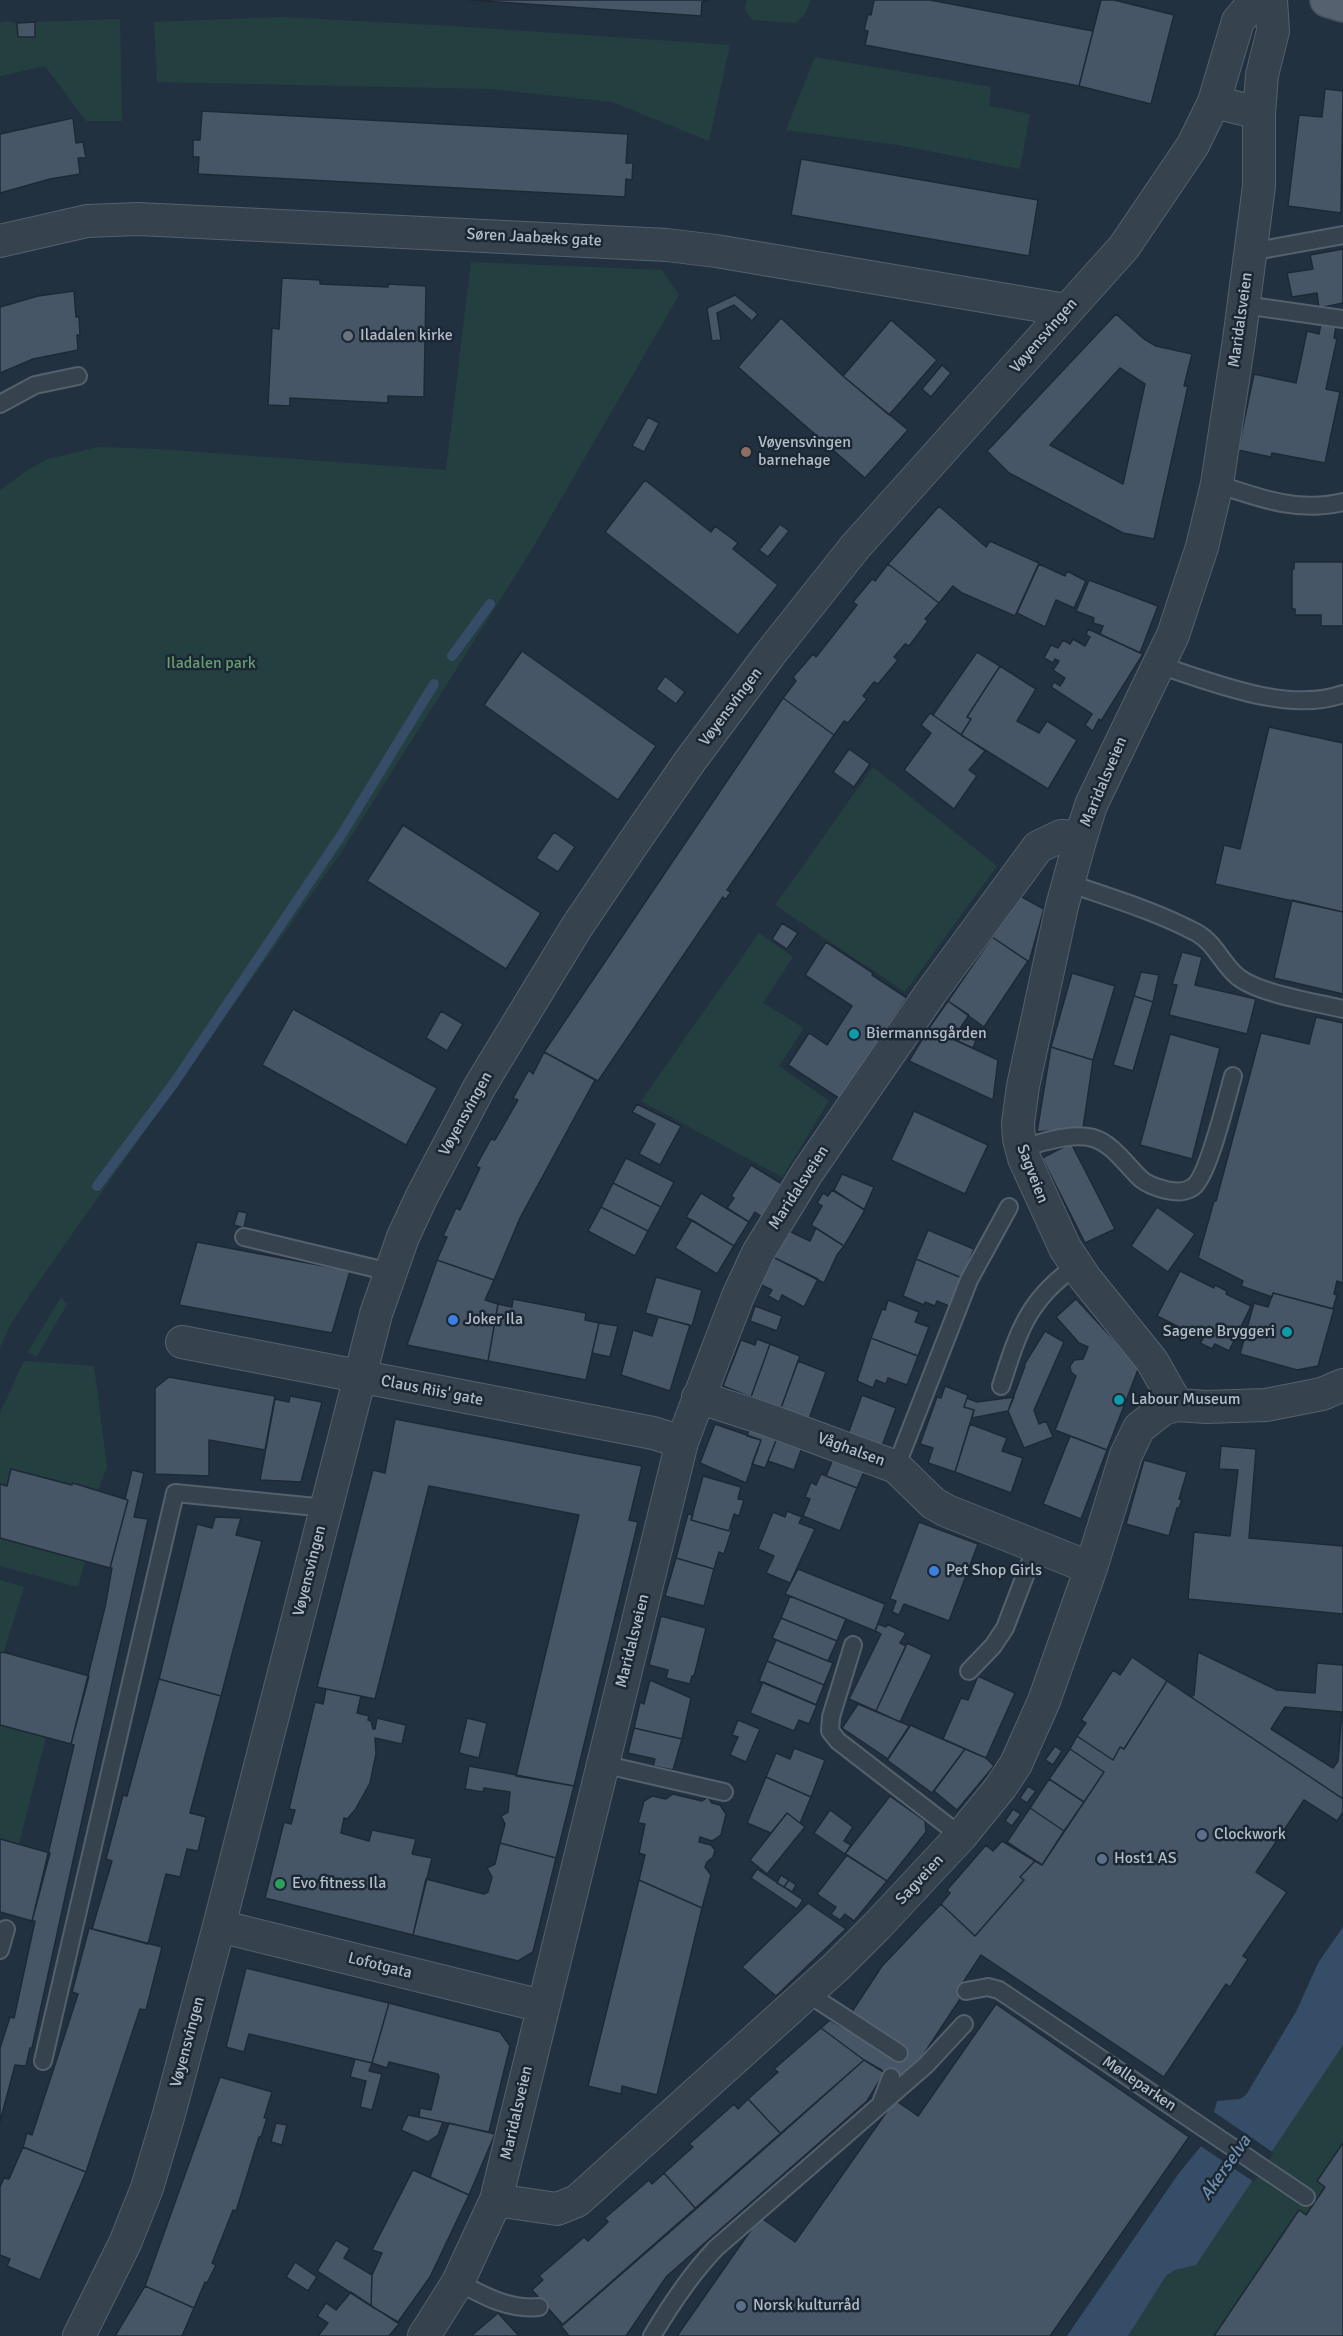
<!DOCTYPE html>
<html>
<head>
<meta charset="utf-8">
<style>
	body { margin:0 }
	canvas { display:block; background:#22313f }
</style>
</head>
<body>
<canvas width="1343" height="2336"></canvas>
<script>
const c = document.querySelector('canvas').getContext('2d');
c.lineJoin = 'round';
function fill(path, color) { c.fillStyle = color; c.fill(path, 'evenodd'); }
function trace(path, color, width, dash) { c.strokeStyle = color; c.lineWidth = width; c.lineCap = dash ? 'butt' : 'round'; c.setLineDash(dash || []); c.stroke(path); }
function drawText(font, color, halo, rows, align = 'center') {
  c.font = font + ' Signika,sans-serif'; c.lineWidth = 5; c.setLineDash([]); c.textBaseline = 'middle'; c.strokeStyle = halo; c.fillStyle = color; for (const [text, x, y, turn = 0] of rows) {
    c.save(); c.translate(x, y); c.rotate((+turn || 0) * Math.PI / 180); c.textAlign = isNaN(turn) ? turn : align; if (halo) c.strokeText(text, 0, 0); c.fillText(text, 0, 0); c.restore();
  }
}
const green = new Path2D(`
	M747,0H811L805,14L796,23L752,20L745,9Z
	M281,17L452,26L730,45L709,141L612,102L491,89L157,82L154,22Z
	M120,19L122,121H86L45,66L0,76V23L5,21L17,23L18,37H35V22Z
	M815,57L991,87L989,106L1030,114L1020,169L898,145L786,130Z
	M471,262L662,270L679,295L532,549L340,854L37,1284L9,1327L0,1348V490L29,469L48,459L98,447L157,449L446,470Z
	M873,767L997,866L905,992L775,905Z
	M759,933L793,957L763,1003L804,1028L779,1066L829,1101L782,1177L641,1101Z
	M61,1297L67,1304L37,1356L28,1352Z
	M24,1361L94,1366L107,1467L98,1490L11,1469L7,1486L0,1484V1413Z
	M0,1538L85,1561L78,1587L0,1566Z
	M0,1580L24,1587L3,1654L0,1653Z
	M0,1725L46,1737L19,1844L0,1839Z
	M1343,2045V2336H1128L1166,2276L1175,2270L1196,2264Z`);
const water = new Path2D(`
	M1343,1927V2045L1196,2265L1175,2270L1166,2276L1128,2336H1067L1179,2173L1207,2139L1217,2101L1240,2099L1246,2095L1297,2010L1318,1963Z`);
const pier = new Path2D(`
	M1211,2110L1274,2153L1254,2182L1199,2145L1204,2137Z`);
const stream = new Path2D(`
	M452,656L490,604
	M97,1186L174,1083L340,837L434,684`);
const building = new Path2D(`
	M469,0H709L702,2L701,16Z
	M874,0H930L1093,31L1079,86L865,45L868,31L864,30L868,14L871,15Z
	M1101,0H1114L1174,15L1151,104L1079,86Z
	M35,22V37H18L17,23Z
	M1325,89L1343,91L1341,213L1288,206L1299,115L1322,117Z
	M202,111L628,134L626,163H633L632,180L626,179L625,197L198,174L199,157H193V140H200Z
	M73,118L76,143L83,142L86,158H78L80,174L50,179L0,193V134Z
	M801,159L1038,200L1029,256L791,215Z
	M1343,249V303L1319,308L1317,293L1292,297L1287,273L1313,269L1310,255Z
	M282,278L320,280V284L388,287V284L426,286L424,397L388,396V403L290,398V406L268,405L272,328L279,329Z
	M74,291L76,317H79L80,335H77L78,350L33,359L0,373V307L38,296Z
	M735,295L758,314L752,321L734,305L717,313L721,340L712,341L707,308Z
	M1116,314L1144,339L1156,346L1192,354L1184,386H1188L1154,539L1123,533L1009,473L987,451ZM1120,368L1145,384L1123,484L1050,445Z
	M781,318L843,376L908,430L865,478L738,367Z
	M891,320L937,360L889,415L843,376Z
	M1321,323L1336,326L1334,338L1337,339L1326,389L1340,392L1325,463L1272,453L1271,457L1238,450L1254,374L1296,383L1307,331L1319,334Z
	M942,365L951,373L931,397L922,389Z
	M648,417L659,423L644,452L632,446Z
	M645,480L711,532L715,526L738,543L733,549L778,585L738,635L605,532Z
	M939,506L986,547L990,541L1039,563L1015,616L962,593L953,586L939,603L888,564Z
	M780,524L789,531L768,557L759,550Z
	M1294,562H1343V626H1321V615H1295V609H1292V569H1294Z
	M888,564L939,603L925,619L928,621L909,646L905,644L894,657L898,660L878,684L874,682L863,696L867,699L848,723L844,721L834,735L783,698L796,681L793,677L813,654L816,657L857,605L853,602L872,579L875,581Z
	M1039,564L1065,576L1067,571L1086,581L1074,608L1056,600L1045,627L1017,613Z
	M1089,580L1158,606L1140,653L1100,634L1103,626L1093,623L1094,618L1076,611Z
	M1088,629L1143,654L1101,721L1099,719L1093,731L1085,725L1092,714L1051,687L1054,682L1060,686L1065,678L1053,670L1059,661L1055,659L1053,663L1044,658L1051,645L1058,648L1063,640L1070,644L1073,639L1085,646L1090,637L1086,635Z
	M522,651L656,746L618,800L484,705Z
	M977,652L1000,666L967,717L971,719L961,735L933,715Z
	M1000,666L1036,689L1017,721L1039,733L1047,721L1077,740L1048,789L961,735L971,719L967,717Z
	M665,676L685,692L676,704L656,689Z
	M783,698L834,735L727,890L731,892L725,900L723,897L598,1081L544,1052Z
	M930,713L985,751L969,770L977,776L954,809L904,770L931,733L921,725Z
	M1269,727L1343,743V912L1215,884L1224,845L1240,849Z
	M849,749L870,764L854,787L833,772Z
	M403,825L541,913L506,969L367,881Z
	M554,832L575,847L558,872L536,858Z
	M1020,896L1044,909L1029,962L992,937Z
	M1292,900L1343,912V994L1274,978Z
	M782,923L798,933L787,949L772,939Z
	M992,937L1028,961L984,1027L948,1001Z
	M826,942L873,973L872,975L907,998L840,1099L788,1065L809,1033L827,1045L852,1006L805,975Z
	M1182,952L1202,957L1195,985L1256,999L1247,1034L1169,1015L1177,985L1172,984Z
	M1141,972L1159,975L1153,1002L1134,996Z
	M1072,973L1115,986L1093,1060L1051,1047Z
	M1134,996L1153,1002L1133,1071L1113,1065Z
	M948,1001L969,1015L961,1027L978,1035L973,1048L929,1028Z
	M293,1009L437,1088L406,1145L262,1065Z
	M441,1011L463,1024L447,1051L426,1038Z
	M1316,1017L1343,1023V1283L1337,1281L1334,1294L1337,1295L1333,1309L1273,1293L1272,1297L1241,1286L1243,1281L1198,1258L1214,1201H1216L1261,1033L1309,1044Z
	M929,1028L998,1060L993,1100L909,1061Z
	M1170,1034L1220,1048L1192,1159L1140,1145Z
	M1051,1047L1093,1060L1083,1128L1037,1132Z
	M544,1052L595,1080L520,1218L494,1280L437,1260L447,1237L443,1236L456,1208L460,1210L480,1168L476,1166L491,1139L495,1140L518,1100L513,1098L529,1070L533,1074Z
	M637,1104L681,1126L660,1165L639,1154L655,1124L632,1112Z
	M914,1111L988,1145L965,1194L891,1160Z
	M1071,1143L1115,1229L1085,1243L1042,1158Z
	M626,1158L674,1182L661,1207L613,1183Z
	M751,1165L782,1184L762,1217L755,1212L749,1222L727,1208L734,1198L731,1196Z
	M842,1174L874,1187L864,1210L834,1190Z
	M613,1183L661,1207L648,1231L601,1207Z
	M832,1190L865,1210L844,1246L811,1225L822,1206L817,1203L823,1193L828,1196Z
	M701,1193L749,1222L734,1246L686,1217Z
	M601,1207L648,1231L635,1256L588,1231Z
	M1157,1207L1195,1234L1168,1272L1131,1246Z
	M238,1211L247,1213L244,1228L234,1225Z
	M692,1220L734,1246L717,1274L675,1248Z
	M816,1228L844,1246L837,1255L824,1283L773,1257L787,1230L810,1241Z
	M928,1230L974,1249L962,1278L916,1259Z
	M197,1242L350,1271L332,1333L179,1305Z
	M773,1257L818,1279L804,1307L782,1295L779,1302L768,1296L772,1290L759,1284Z
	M916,1259L962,1278L951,1307L937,1301L935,1306L925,1302L924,1305L903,1296Z
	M437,1260L494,1280L485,1300L498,1304L488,1361L407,1345Z
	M1180,1271L1214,1288L1215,1285L1227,1291L1226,1294L1251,1306L1229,1351L1215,1344L1212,1349L1200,1343L1203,1339L1157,1316Z
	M656,1277L702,1290L692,1326L645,1313Z
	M1273,1293L1334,1309L1318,1366L1297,1370L1240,1354L1254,1303L1268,1307Z
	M513,1299L586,1313L585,1320L599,1323L586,1380L488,1361L498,1304L512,1307Z
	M1076,1299L1139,1367L1107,1450L1055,1430L1076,1376L1071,1372L1070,1366L1074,1360L1083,1359L1088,1347L1079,1343L1056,1317Z
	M888,1300L919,1312L915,1322L929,1327L918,1356L871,1338L882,1309L885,1310Z
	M755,1306L782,1316L777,1331L750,1321Z
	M658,1317L690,1325L670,1391L621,1375L633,1330L652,1336Z
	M599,1323L618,1326L610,1357L592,1353Z
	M1045,1331L1064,1342L1034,1410L1039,1424L1046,1421L1053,1437L1024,1448L1008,1411L1025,1366L1024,1365Z
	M871,1338L918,1356L907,1385L888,1378L886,1384L876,1380L873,1388L857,1381Z
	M757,1339L770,1344L751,1397L723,1386L741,1340L755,1345Z
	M770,1344L800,1356L781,1408L751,1397Z
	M798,1361L826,1372L809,1419L781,1408Z
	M169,1377L275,1396L265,1450L209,1440V1476L155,1474V1388Z
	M945,1386L968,1395L964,1407L974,1410L955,1472L928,1463L933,1448L920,1444L937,1397L941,1398Z
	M862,1395L896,1408L882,1446L848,1434Z
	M290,1396L322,1402L301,1482L260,1480L275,1399L289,1402Z
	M1014,1397L1008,1411L972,1418L974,1410L964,1407L967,1398L977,1402Z
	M395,1419L642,1466L629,1520L638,1522L574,1786L516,1776L579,1515L429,1486L375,1699L317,1687L373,1470L385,1473Z
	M752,1421L780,1431L765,1468L752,1464L761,1440L747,1436Z
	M715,1424L761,1440L746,1483L700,1463Z
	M970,1424L1007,1438L1002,1451L1023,1458L1011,1493L955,1472Z
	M779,1433L804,1442L794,1470L768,1461Z
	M1070,1436L1107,1450L1081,1519L1043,1504Z
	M1221,1446L1256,1449L1249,1538L1343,1546V1614L1188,1599L1194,1532L1230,1536L1238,1470L1219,1469Z
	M835,1454L866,1467L857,1488L826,1476Z
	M1144,1460L1187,1472L1179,1499L1182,1500L1179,1508H1177L1169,1536L1126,1524Z
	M11,1469L72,1485L73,1483L128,1500L110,1568L0,1538V1484L7,1486Z
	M132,1470L144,1473L134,1517L148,1519L32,2048H30L26,2066L15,2065L0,2122V2048L10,2017L14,2018L35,1921H32L74,1745L71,1744L105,1607L112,1568H110L128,1500L125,1499Z
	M821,1474L857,1488L840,1531L803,1516L810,1499L805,1497L811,1482L816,1485Z
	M703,1476L741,1487L738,1499L744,1500L739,1516L734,1514L729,1531L691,1520Z
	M787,1511L802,1517L799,1523L815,1529L790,1583L766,1573L774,1556L758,1549L773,1512L785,1517Z
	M688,1514L693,1515L691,1520L729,1531L730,1528L732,1529L724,1554L719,1552L714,1569L676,1558Z
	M215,1517L241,1518L236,1535L262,1541L221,1696L159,1679L197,1524L212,1528Z
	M919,1522L978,1544L949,1621L904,1604L899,1615L892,1612L896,1601L890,1599Z
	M676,1558L714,1569L704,1606L665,1596Z
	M798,1569L885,1604L875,1631L785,1594Z
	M790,1596L846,1619L837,1641L781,1618Z
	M661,1616L706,1628L694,1676H692L690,1684L666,1678L668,1670L649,1665Z
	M781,1618L837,1641L828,1661L772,1638Z
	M878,1624L886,1627L887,1624L906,1633L900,1643L906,1646L876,1711L849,1699L881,1634L875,1631Z
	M776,1640L833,1663L824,1685L767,1661Z
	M907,1643L932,1655L900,1722L876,1711Z
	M3,1652L89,1676L71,1744L0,1725V1653Z
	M1198,1652L1277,1690L1315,1693L1317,1663L1343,1665V1799L1191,1697L1194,1695ZM1285,1707L1342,1712L1338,1761L1333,1768L1271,1729Z
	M1132,1657L1167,1681L1124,1749L1120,1747L1113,1760L1077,1736L1086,1723L1081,1720L1113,1670L1120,1675Z
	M767,1661L824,1685L816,1705L759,1681Z
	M978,1676L1015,1693L986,1758L943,1739L961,1698L968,1700Z
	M159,1679L221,1696L190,1813L206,1817L198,1851L187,1849L180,1877L166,1874L148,1944L92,1929L112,1861L106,1859L123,1795L127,1796Z
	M650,1680L691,1698L682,1739L634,1728L640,1702L644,1704Z
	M1167,1681L1343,1799V1812L1337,1821L1304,1800L1256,1872L1287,1892L1243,1956L1248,1959L1230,1987L1226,1984L1164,2077L981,1955L960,1987L966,1990L906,2081H898L864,2060L821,2028L830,2020L842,2027L882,1966L941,1904L975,1936L1024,1880L1020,1877L1035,1861L1042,1865L1104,1772L1070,1749L1077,1736L1113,1760L1120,1747L1124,1749Z
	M763,1682L817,1705L809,1724L799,1720L794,1731L750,1713Z
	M326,1689L361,1696L357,1713L369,1716L368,1720L371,1721L373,1729H375L377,1718L406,1725L402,1744L375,1738L376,1754L370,1783L355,1810L347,1819L344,1818L341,1833L369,1841L372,1830L416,1839L412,1854L432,1858L413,1935L265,1898L284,1822L291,1824L295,1810L289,1809L315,1702L323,1704Z
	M858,1704L910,1726L888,1759L842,1728Z
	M467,1718L487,1723L479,1758L459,1753Z
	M738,1720L760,1729L746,1762L730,1755L738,1737L732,1735Z
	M910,1725L965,1749L932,1793L887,1760Z
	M634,1728L682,1739L673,1770L653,1766L655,1759L628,1753Z
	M1055,1746L1062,1751L1053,1765L1045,1760Z
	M794,1748L825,1760L811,1797L766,1777L776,1753L790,1759Z
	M965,1749L986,1758L994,1766L957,1810L934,1791Z
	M1070,1749L1104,1772L1084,1802L1049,1779Z
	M469,1766L574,1786L556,1858L500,1843L505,1824L501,1816L508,1812L510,1792L484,1788L483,1792L465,1789Z
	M766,1777L811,1797L800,1823L787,1813L771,1833L747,1823Z
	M1049,1779L1084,1802L1064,1831L1030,1808Z
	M1028,1786L1036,1791L1027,1803L1020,1798Z
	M673,1794L702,1801L708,1797L712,1803L720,1805L726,1814L721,1835L712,1841L700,1837L699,1842L711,1845L715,1850L713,1857L707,1862L705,1867L711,1875L702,1908L639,1880L645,1855L639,1853L645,1824L638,1823L644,1801L652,1796L666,1799Z
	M890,1796L925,1821L926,1832L887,1881L845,1854Z
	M1030,1808L1064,1831L1042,1865L1007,1842Z
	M1013,1809L1021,1814L1012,1826L1005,1821Z
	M830,1810L853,1827L844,1841L851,1845L845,1854L814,1833Z
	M787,1813L805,1827L767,1874L750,1860Z
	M0,1839L50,1853L32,1921L0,1912Z
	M1002,1841L1035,1861L1020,1877L1024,1880L975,1936L941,1904L950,1893L947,1890L986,1845L993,1851Z
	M500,1843L556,1858L533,1952L518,1961L413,1935L426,1879L484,1894L488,1892L492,1877L487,1868L495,1864Z
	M847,1855L887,1881L854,1921L845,1914L840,1920L831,1914L836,1907L817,1894Z
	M757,1869L803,1900L797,1909L751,1878Z
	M781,1875L789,1880L784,1887L777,1883Z
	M639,1880L702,1908L657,2095L622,2086L621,2094L588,2086Z
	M789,1880L796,1885L792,1892L784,1887Z
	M808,1903L846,1929L776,1996L742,1967Z
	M89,1928L162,1947L146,2010L140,2009L86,2172L23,2147L27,2133L32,2135L78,1994L72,1992Z
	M246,1968L389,2003L372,2063L249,2034L244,2052L226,2047Z
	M389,2003L500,2032L510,2046L489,2132L419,2117L420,2108L431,2110L439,2077L438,2074L389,2062L387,2068L372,2063Z
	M996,2004L1189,2137L1050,2336H677L760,2217L795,2242L895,2100L918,2116Z
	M821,2028L864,2060L781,2134L748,2099L778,2072L774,2069Z
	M355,2059L372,2063L369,2071L382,2074L372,2110L360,2107L366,2081L350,2077Z
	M864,2060L885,2072L867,2101L667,2276L626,2336H569L561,2326Z
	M220,2077L272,2092L264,2118H267L261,2137H259L236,2211L233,2210L212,2263L216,2265L207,2283L205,2282L194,2308L145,2286Z
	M748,2099L781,2134L696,2209L664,2173L693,2147L689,2144L734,2104L738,2109Z
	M408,2115L443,2122L438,2135L428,2142L401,2130Z
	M276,2123L287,2125L282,2145L271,2142Z
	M449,2123L495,2134L469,2195L430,2177Z
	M1343,2143V2336H1214L1299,2210L1306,2215L1325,2187L1317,2181Z
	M23,2147L86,2172L40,2280L7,2266L10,2259L0,2255V2187L4,2178L9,2179Z
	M413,2170L469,2195L430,2277L398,2322L371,2306L372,2275L382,2253L372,2250Z
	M664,2173L696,2209L563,2325L532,2290L543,2280L539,2276L584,2237L588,2241L608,2222L605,2218L649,2180L652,2184Z
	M336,2240L350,2248L344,2258L372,2275L371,2306L317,2271Z
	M295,2262L317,2277L308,2291L286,2277Z
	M145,2286L194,2308L182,2336H115Z
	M351,2292L399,2324L389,2336H318L328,2323L317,2316L326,2303L336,2310Z
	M498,2313L519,2336H471Z`);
const service = new Path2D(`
	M1250,252L1343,235
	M1244,305L1343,319
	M0,404L35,385L78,376
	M1217,484C1259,498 1299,513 1343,502
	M1159,665C1212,682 1288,714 1343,694
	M1068,883C1111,898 1156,911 1197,933C1215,943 1222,964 1238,977C1260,994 1314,1002 1343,1009
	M1021,1148C1042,1143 1071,1132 1093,1138C1112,1143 1127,1166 1141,1179C1148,1185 1158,1188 1166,1190C1176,1192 1184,1193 1193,1187C1208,1177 1227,1097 1233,1076
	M244,1237L390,1272
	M1001,1386C1018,1333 1027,1300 1076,1266
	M896,1467L969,1280L1009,1207
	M853,1645L831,1717L830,1731L838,1741L961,1836
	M969,1671L993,1646L1005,1628L1036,1547
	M602,1764L724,1792
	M0,1950L6,1929
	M966,1991L988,1987L999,1990L1306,2197
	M807,1993L899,2053
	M43,2061L175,1493L326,1508
	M881,2103L891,2077
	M458,2282C484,2296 509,2310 539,2307
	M652,2336C671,2304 690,2275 716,2248L926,2065L964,2024`);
const minor = new Path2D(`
	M1214,102L1238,21L1256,0
	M0,241L87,221L138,219L667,245L716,251L1066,310
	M182,1342L653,1433L682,1442
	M698,1397L763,1418L896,1467L933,1503L947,1511L1091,1568
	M1177,1405L1152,1361L1085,1278L1065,1248L1024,1158L1019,1139L1018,1123L1023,1086L1062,906L1081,837L1091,805L1173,635L1202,547L1217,484L1239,340L1259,186V113L1262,75L1273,31L1271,0
	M219,1926L542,2006
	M496,2200L557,2209L577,2201L836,1967L877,1926L961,1836L1000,1788L1016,1764L1044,1701L1091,1568L1126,1455L1139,1428L1163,1409L1177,1405L1206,1407L1266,1405L1322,1394L1343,1385
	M79,2336L125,2243L147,2188L169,2114L219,1926L376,1314L403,1237L422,1196L480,1086L576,928L634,842L690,761L770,654L855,547L1124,247L1193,145L1214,102L1259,113
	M424,2336L458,2282L496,2200L682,1442L738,1296L758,1253L807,1173L930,994L1038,847L1061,836L1081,837`);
const primary = new Path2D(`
	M1327,0L1343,5`);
const markers = [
	[348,336,6,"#6b7280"],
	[746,452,6,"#8d6e63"],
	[854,1034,6,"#0f9aa8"],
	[453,1320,6,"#3f7fe0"],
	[1287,1332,6,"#0f9aa8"],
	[1119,1400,6,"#0f9aa8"],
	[934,1571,6,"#3f7fe0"],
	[1202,1835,6,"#5c6f8a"],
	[1102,1859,6,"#5c6f8a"],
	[280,1884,6,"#2e9e5b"],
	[741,2306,6,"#5c6f8a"]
];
const streetNames = [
	["Søren Jaabæks gate",534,238,3],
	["Maridalsveien",1241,320,-82],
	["Vøyensvingen",1044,336,-49],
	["Vøyensvingen",731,707,-53],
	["Maridalsveien",1104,782,-67],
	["Vøyensvingen",466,1114,-61],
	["Sagveien",1032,1174,69],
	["Maridalsveien",799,1188,-57],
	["Claus Riis' gate",432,1391,11],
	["Våghalsen",851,1450,20],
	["Vøyensvingen",310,1571,-76],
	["Maridalsveien",633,1641,-76],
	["Sagveien",920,1880,-47],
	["Lofotgata",380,1966,14],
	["Vøyensvingen",188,2042,-75],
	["Mølleparken",1139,2084,34],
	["Maridalsveien",517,2113,-77]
];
const poiNames = [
	["Iladalen kirke",360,336],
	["Vøyensvingen",758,443],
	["barnehage",758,461],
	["Biermannsgården",866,1034],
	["Joker Ila",465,1320],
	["Sagene Bryggeri",1275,1332,"right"],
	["Labour Museum",1131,1400],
	["Pet Shop Girls",946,1571],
	["Clockwork",1214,1835],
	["Host1 AS",1114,1859],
	["Evo fitness Ila",292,1884],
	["Norsk kulturråd",753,2306]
];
const parkNames = [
	["Iladalen park",211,664]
];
const waterNames = [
	["Akerselva",1226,2168,-55]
];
fill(green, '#243f40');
fill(water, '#354d67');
fill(pier, '#22313f');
trace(stream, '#354d67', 10);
fill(building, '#465666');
trace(building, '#1e2936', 1.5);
trace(service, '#55606d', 20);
trace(minor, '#55606d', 34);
trace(primary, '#434e5b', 36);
trace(service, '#37424f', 16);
trace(minor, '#37424f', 32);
trace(primary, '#55616f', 33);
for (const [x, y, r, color] of markers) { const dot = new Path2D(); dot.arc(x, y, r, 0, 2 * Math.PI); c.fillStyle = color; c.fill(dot); trace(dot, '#1c2734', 2); }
drawText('16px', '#b3bdca', '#1c2734', streetNames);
drawText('16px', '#b3bdca', '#1c2734', poiNames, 'left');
drawText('16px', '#689d71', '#1c2734', parkNames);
drawText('italic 18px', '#7090af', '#1c2734', waterNames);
</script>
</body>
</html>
